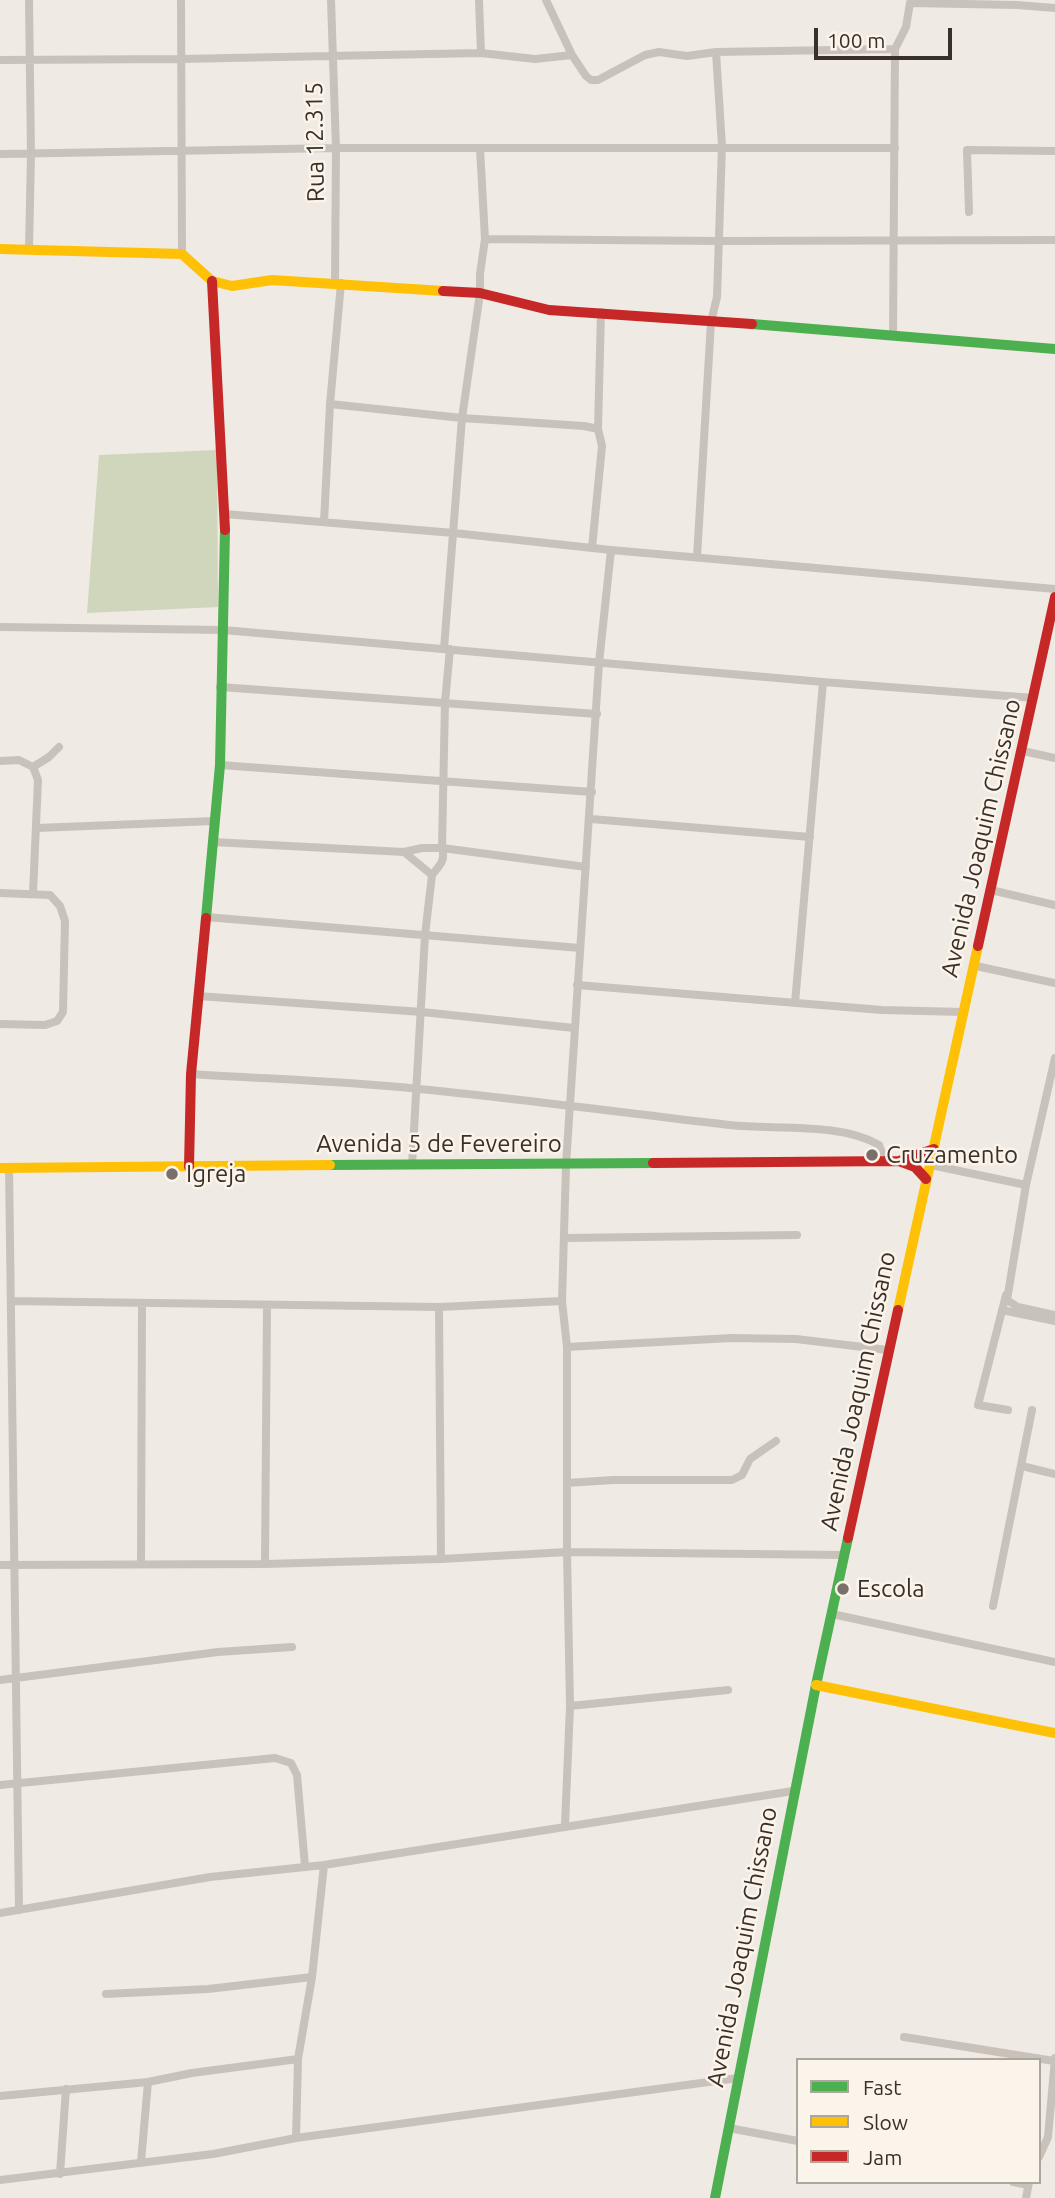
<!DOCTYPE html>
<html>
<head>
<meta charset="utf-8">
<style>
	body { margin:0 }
	#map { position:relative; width:1055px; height:2198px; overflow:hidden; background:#efeae3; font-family:Ubuntu,sans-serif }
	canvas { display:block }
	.legend { position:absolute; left:796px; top:2058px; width:245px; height:126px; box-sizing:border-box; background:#fbf4eb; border:2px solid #aea59d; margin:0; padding:9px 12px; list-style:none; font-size:21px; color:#3a2f29 }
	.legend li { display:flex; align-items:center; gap:14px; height:35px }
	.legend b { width:35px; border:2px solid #aea59d }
	.scale { position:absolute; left:814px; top:28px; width:138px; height:32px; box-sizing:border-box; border:4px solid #3a2f29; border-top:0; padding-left:9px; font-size:21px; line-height:24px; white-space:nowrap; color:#3a2f29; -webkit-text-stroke:5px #fbf4eb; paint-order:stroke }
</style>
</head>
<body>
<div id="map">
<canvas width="1055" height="2198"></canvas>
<ul class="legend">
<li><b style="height:9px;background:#4caf50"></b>Fast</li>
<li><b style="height:9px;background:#ffc107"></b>Slow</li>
<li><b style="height:9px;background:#c62828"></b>Jam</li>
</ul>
<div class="scale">100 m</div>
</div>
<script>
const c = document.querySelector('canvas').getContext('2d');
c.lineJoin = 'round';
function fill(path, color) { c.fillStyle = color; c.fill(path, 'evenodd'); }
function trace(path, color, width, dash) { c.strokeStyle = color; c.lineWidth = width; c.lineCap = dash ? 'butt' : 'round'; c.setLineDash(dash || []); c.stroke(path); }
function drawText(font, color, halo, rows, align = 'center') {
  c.font = font + ' Ubuntu,sans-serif'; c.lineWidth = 5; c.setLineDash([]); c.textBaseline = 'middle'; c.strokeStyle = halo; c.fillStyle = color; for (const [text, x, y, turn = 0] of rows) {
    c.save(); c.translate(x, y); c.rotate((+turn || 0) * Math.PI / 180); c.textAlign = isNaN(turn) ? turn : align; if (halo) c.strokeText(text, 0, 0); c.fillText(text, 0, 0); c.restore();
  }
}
const green = new Path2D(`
	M217,450L218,607L87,613L99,455Z`);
const street = new Path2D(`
	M181,0L182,254
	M331,0L336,148L335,282
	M479,0L481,53
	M546,0L572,55
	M0,60L180,59L481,53L535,59L572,55L586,76L591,80H598L645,55L659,52L687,56L716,52L895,49
	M0,154L336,148H895
	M969,212L967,150L1055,151
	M485,239L719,241L1055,240
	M29,249L31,154L29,0
	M893,334L895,49L906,27L910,3L1017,5L1055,8
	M330,404L462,418L584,426L598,429
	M225,514L454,533L611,550L1055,589
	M324,522L330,404L341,283
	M592,548L602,446L598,429L601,312
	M697,557L711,322L717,297L722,146L716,52
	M0,627L223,630L823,682L1034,698
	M444,649L462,418L480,293V274L485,239L480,148
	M220,687L597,714
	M1023,751L1055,758
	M0,761L19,760L33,767L38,780L33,893
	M220,765L592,792
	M33,767L49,757L59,747
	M591,819L810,837
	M37,828L214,821
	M213,842L404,852L422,848H442L586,867
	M404,852L432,875L425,935L412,1165
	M432,875C439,866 446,861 442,848L445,702L450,649
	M991,890L1055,905
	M0,893L50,895L60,906L65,921L63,1012L57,1021L45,1025L0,1024
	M206,917L580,948
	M976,966L1055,983
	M577,985L882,1010L963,1012
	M198,996L422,1012L574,1028
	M795,1003L823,682
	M1055,1058L1026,1185L1007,1300L1018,1307L1055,1315
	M191,1074C267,1079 343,1081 419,1089C522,1099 625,1113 729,1125C775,1130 839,1122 879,1145L885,1161
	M931,1165L1026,1185
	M9,1167L19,1910
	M564,1238L797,1235
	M1006,1295L978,1405L1008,1410
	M11,1301L439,1307L562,1301
	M439,1307L441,1559
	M1002,1310L1055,1321
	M567,1347L732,1338L796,1339L888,1350
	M1022,1466L1055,1474
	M567,1483L613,1480H732L742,1475L750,1459L776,1441
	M141,1564L142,1303
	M265,1564L267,1305
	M0,1565L265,1564L441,1559L567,1552L844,1555
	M993,1606L1032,1410
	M832,1614L1055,1662
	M0,1680L218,1652L292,1647
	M570,1706L728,1690
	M0,1785L275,1758L291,1763L297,1775L305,1866
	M565,1825L570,1706L567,1552V1347L562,1301L566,1165L599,663L611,550
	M0,1913L210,1877L324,1865L793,1791
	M106,1994L208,1989L312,1977
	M904,2037L1054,2061
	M0,2096L148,2082L192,2073L298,2059
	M729,2128L798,2141
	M296,2138L298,2059L312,1977L324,1865
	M1039,2157L1048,2137L1055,2058
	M141,2162L148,2082
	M60,2174L66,2089
	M0,2180L213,2154L296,2138L738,2078
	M1013,2182L1028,2185
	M1026,2198L1029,2182`);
const fast = new Path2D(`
	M752,324L1055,349
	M206,918L220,765L225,530
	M330,1165L653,1163
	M715,2198L816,1685L848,1538`);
const slow = new Path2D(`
	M0,249L182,254L212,281L232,286L272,280L443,291
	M0,1168L330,1165
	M898,1310L978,946
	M816,1685L1055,1733`);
const jam = new Path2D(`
	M212,281L225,530
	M443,291L480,293L549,310L752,324
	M978,946L1055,597
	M899,1161L915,1167L926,1179
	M653,1163L899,1161L934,1149
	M189,1167L191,1074L206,918
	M848,1538L898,1310`);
const markers = [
	[872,1155,7,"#79706a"],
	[172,1174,7,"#79706a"],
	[843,1589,7,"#79706a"]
];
const streetNames = [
	["Rua 12.315",315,142,-91],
	["Avenida Joaquim Chissano",981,838,-77],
	["Avenida 5 de Fevereiro",439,1144],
	["Avenida Joaquim Chissano",858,1391,-78],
	["Avenida Joaquim Chissano",742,1947,-79]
];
const poiNames = [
	["Cruzamento",886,1155],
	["Igreja",186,1174],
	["Escola",857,1589]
];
fill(green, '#cfd6bc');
trace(street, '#c9c2bb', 8);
trace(fast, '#4caf50', 10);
trace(slow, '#ffc107', 10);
trace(jam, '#c62828', 10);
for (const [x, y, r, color] of markers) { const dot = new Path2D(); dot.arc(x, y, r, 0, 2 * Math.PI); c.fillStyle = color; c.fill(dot); trace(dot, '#fbf4eb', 2.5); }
drawText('24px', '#3a2f29', '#fbf4eb', streetNames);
drawText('24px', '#3a2f29', '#fbf4eb', poiNames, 'left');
</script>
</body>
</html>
